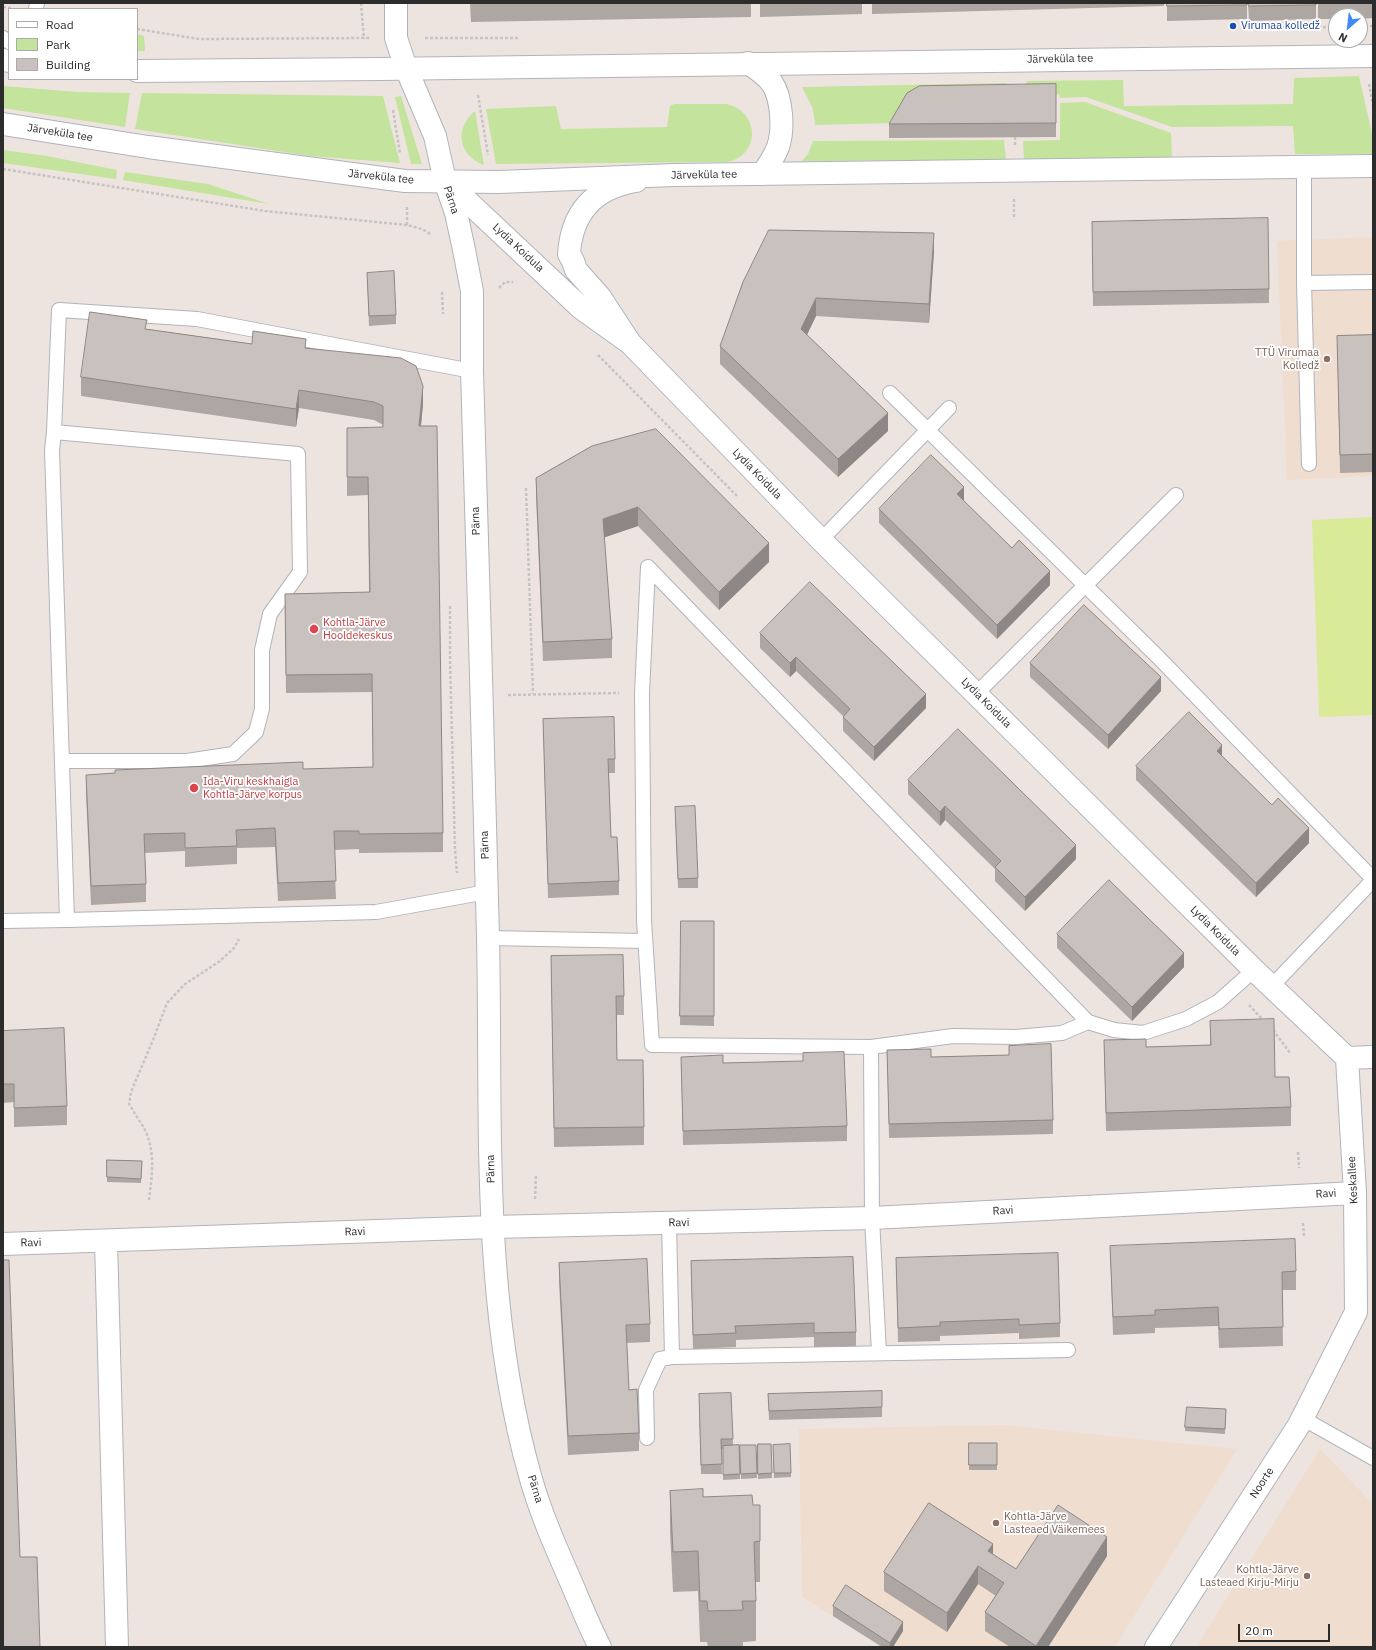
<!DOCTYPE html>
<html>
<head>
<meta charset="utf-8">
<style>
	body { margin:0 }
	#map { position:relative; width:1376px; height:1650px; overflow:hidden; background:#eee4df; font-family:"IBM Plex Sans",sans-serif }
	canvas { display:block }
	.frame { position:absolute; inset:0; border:4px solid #2c2c2c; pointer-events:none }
	.legend { position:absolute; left:8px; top:8px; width:130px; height:72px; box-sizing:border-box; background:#fff; border:1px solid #ababab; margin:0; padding:5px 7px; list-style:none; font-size:12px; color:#2c2c2c }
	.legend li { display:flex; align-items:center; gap:8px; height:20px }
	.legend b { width:20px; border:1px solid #ababab }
	.north { position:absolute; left:1328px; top:8px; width:40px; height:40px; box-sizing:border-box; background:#fff; border:1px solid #ababab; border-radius:50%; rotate:208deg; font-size:11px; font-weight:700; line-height:16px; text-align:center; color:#2c2c2c }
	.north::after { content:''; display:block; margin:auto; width:14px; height:18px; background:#418bf8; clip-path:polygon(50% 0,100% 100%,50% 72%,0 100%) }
	.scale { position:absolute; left:1238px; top:1624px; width:92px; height:18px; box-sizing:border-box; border:2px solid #2c2c2c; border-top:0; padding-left:5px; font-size:12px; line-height:14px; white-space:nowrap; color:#2c2c2c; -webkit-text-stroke:3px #fff; paint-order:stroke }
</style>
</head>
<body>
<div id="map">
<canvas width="1376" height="1650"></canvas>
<div class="frame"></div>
<ul class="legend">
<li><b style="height:5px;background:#fff"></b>Road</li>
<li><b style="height:11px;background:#c4e39c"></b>Park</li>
<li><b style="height:11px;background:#c9c1be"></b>Building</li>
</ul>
<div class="north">N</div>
<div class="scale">20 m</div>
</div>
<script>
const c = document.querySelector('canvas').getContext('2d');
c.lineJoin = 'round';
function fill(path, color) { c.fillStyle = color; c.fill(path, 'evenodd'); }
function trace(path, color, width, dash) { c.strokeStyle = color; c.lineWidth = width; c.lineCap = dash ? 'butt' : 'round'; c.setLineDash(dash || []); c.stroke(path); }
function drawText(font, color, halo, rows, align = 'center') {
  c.font = font + ' "IBM Plex Sans",sans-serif'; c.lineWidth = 3.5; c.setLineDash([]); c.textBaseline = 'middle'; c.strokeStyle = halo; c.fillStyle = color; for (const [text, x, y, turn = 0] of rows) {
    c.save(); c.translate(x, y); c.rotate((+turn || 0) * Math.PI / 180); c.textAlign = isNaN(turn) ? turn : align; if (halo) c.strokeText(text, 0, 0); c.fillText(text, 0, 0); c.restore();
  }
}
const education = new Path2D(`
	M1373,237V476L1287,480L1277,241Z
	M1004,1425L1237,1449L1115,1647H883L802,1597L799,1429Z
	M1320,1449L1373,1504V1647H1196Z`);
const green = new Path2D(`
	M137,34L144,36L145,51H137Z
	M1359,76L1373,138V154H1295L1293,126L1172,127L1086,97L1060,98L1059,94L1022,95L1027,81L1123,80L1124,106L1293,104L1294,78Z
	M1007,83L1008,97L894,123L815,125L813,109L802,87Z
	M3,86L78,92L130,93L125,127L3,108Z
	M142,93L383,96L400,163L310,156L135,129Z
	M401,96L422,164H411L395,97Z
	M1085,102L1171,133L1172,157L1024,160L1023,141L1060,140V103Z
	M674,104H726C757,110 762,150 732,161C728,162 723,162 719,162L496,164L486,109L556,106L561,129L667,127L670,106Z
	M475,111L484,165C458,155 454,129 475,111Z
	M1004,140L1006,160L802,161L808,154L813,141Z
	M3,150L47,156L117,170L116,179L3,163Z
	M125,172L208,184L269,204L123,180Z`);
const pitch = new Path2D(`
	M1373,517V715L1319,717L1312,520Z`);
const path = new Path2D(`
	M361,3L364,39
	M3,7L12,8
	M1360,26H1373
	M1253,28L1336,27
	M137,29L199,39L370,38
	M425,38H518
	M1369,84L1373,105
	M478,95L488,155
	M393,110L400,153
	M1015,145V137
	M3,169L265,211L407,225L422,229L432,235
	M407,207V225
	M1014,217V198
	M499,288L505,282H513
	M442,292L443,314
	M598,355L738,497
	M526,488L533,694
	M450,606V660L455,850L457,873
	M508,695L619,693
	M1249,1005L1263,1020
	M1273,1030L1291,1054
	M1298,1152L1299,1168
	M535,1199L536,1174
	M149,1200C152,1176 156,1151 144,1128C139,1120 134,1112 129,1104L131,1092L153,1040L167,1003L185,984L220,961L234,948L239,939
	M1303,1223L1304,1236`);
const lane = new Path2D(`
	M36,9L37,3
	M3,38L9,42
	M1304,166V283L1373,282
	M1304,283L1309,464
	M890,393L1159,658L1373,879
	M54,432L59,310L197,319L472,371
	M821,540L949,408
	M976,694L1176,495
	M62,761H187L233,754L256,732L262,709V650L270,614L300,572L298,454L54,432L52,450L67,920L376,912L487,892
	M3,921L67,920
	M488,938L645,941
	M1271,987L1373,880
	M871,1047L953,1036L1016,1037L1062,1033L1088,1022
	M669,1223L672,1357
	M879,1353L872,1218L871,1047L652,1045L644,920L642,693L648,567L1088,1022L1114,1030L1143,1033L1186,1019L1218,1002L1254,970
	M1302,1418L1373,1458
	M647,1438L646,1390L660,1359L672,1357L1068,1350`);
const street = new Path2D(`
	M396,3V38L406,68L435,136L445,181L456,213L463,245L472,291V371C477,559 484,748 488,936C492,1117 480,1302 531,1479C541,1514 556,1548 571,1582C580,1603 589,1626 600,1647
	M748,63C757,69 765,74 772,83C782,98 784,130 778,147C774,157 769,165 762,174
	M448,183L581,308L630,343L600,297L576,270L573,261L569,254C572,212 594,188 636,181
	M630,343L821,540L1254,970L1347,1058
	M1347,1058L1373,1057
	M106,1241L117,1647
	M3,1244L492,1227L872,1218L1355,1193
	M1156,1647L1299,1425L1356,1312L1355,1193L1347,1058`);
const secondary = new Path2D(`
	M3,60L9,61
	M137,71L380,69L1373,56
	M3,124L148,147L405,181L499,182L674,175L1373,166`);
const wall = new Path2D(`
	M470,3H751V17L471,22Z
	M760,3H862V14L760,17Z
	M872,3H1164V6L872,14Z
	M1167,3H1247V19L1167,21Z
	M1248,3H1316V19L1249,21Z
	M1318,3H1373V18L1360,19V16H1336V19H1318Z
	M1056,84V137L889,138V124Z
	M1092,222L1269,289V303L1093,306Z
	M934,251L929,323L816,316L807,335L888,431L838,477L720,364V346L743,282Z
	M367,273L396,315V324L369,326Z
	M147,329L252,344L306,348L423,404L421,426L443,833V852L359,853V849L334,850L336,899L278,901L275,847L237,848V864L185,867V851L145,853L146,884V902L91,905L86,793V775L373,767L372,692L286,693L285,594L369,592L368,495L347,496V446L383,427V425L374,420L299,408L296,427L81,396V377Z
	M1373,335V472L1340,473L1337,336Z
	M592,446L769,562L719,610L638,526L604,537L612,639V658L543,661L536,496V478Z
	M879,509L1050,585L997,639L879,523Z
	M760,633L926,708L874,761L843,731V716L796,671L790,677L760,648Z
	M1030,663L1161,691L1108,749L1030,677Z
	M543,719L615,759V773H609L611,837L619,881V895L548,898Z
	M1222,756L1309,843L1256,897L1136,780V766Z
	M908,780L1076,859L1025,911L995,881V869L945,820L940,826L908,794Z
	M675,807L698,878V888H678Z
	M681,921H714V1026L680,1025Z
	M1057,934L1184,967L1132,1021L1057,948Z
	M551,956L624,996V1015H617V1060L644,1127V1145L554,1147Z
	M1210,1021L1275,1077L1291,1107V1126L1106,1131L1104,1040L1146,1047L1210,1045Z
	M3,1031L67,1106V1125L14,1127V1102L3,1103Z
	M1009,1046L1053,1120V1134L889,1138L887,1050L931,1057L1009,1055Z
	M681,1057L723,1063L847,1126V1141L683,1145Z
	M107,1160L142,1161L141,1183L107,1182Z
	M1110,1246L1296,1271V1290H1282L1283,1346L1219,1348L1218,1326L1155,1328V1333L1113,1335Z
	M896,1258L1060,1323V1337L1019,1339V1333L940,1336V1341L898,1342Z
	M691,1261L856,1332V1346L814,1347V1337L736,1340V1347L693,1349Z
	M559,1263L650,1324V1342L626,1343L629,1390L639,1433V1451L568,1455L559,1282Z
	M882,1391V1417L769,1420L768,1394Z
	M731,1393L733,1445H739L740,1479L723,1480V1449H721L722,1474H701L699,1403Z
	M1226,1414L1225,1434L1185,1431V1427Z
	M969,1443H997V1470H969Z
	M758,1444H771L772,1478L758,1479Z
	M790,1444L791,1477L774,1478L773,1445Z
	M740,1445H756L757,1478L741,1479Z
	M670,1491L753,1505L760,1541V1582H755L756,1601V1641L743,1642V1647H708L707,1642H700L698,1591L673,1592L670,1532Z
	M993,1555L1016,1569L1107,1556L1048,1647H1010L985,1631V1612L996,1596L978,1584L947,1632L884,1591V1572Z
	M833,1606L903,1631L893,1647H882L833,1616Z`);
const shadedWall = new Path2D(`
	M934,233V251L929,323V304Z
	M816,298V316L801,347V329Z
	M423,386V404L419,445V426Z
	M299,390V408L296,427V409Z
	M888,413V431L838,477V459Z
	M964,487V501L957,494Z
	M638,507V526L603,538V519Z
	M769,543V562L719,610V592Z
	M1050,571V585L997,639V625Z
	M796,657V671L790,677V663Z
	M1161,677V691L1108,749V735Z
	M926,694V708L874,761V747Z
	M1222,745V759L1217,751Z
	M945,806V820L940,826V812Z
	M1309,828V843L1256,897V883Z
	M1076,845V859L1025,911V897Z
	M1184,953V967L1132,1021V1007Z
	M1107,1537V1556L1048,1647H1036V1646Z
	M993,1544V1563L988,1551Z
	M978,1566V1584L947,1632V1613Z
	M903,1622V1631L893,1647H890V1643Z`);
const building = new Path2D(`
	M1167,3H1247V5L1167,6Z
	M1248,3H1316V5L1249,6Z
	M1056,84V123L889,124L907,93L919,86Z
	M1268,218L1269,289L1093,292L1092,222Z
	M769,230L934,233L929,304L816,298L801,329L888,413L838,459L720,346L743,282Z
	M394,271L396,315L369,316L367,273Z
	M90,312L147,320L145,329L252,344L253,331L306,339L305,348L401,358L416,366L423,386L419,426H437L443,833L359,834V831H334L336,881L278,883L275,828L236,830L237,846L185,848V833L144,834L146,884L91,886L86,775L115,773V770L303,762V769L373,767L372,674L286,675L285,594L370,592L368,477H347V428L383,427V406L374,402L299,390L296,409L81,377Z
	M1373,335V454L1340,455L1337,336Z
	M656,429L769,543L719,592L638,507L603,519L612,639L543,642L536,478L592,446Z
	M931,455L964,487L957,494L1012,548L1019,540L1050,571L997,625L879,509Z
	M810,582L926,694L874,747L843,717L850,709L796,657L790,663L760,633Z
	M1084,605L1161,677L1108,735L1030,663Z
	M1189,712L1222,745L1217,751L1272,805L1278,798L1309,828L1256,883L1136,766Z
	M614,717L615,759H608L611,837H617L619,881L548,884L543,719Z
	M958,729L1076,845L1025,897L995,867L1001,861L945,806L940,812L908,780Z
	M695,806L698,878L678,879L675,807Z
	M1109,880L1184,953L1132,1007L1057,934Z
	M681,921H714V1016H680Z
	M623,955L624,996H616L617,1060H643L644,1127L554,1128L551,956Z
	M1274,1019L1275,1077H1289L1291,1107L1106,1113L1104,1040L1146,1039V1047L1211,1045L1210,1021Z
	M64,1028L67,1106L14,1108V1084H3V1031Z
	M1051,1044L1053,1120L889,1124L887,1050L931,1049V1057L1009,1055V1046Z
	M844,1052L847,1126L683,1131L681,1057L723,1055V1063L803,1061V1053Z
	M107,1160L142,1161L141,1179L107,1177Z
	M1295,1239L1296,1271L1282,1272L1283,1327L1219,1329L1218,1307L1155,1310V1315L1113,1317L1110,1246Z
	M1058,1253L1060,1323L1019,1325V1319L940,1322V1326L898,1328L896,1258Z
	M853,1257L856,1332L814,1333V1323L735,1326L736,1333L693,1335L691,1261Z
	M647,1259L650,1324L626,1325L629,1390L637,1389L639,1433L568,1436L559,1263Z
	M3,1260H9L20,1557H37L40,1647H3Z
	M882,1391V1407L769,1411L768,1394Z
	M731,1393L733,1439H721L722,1464L701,1465L699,1394Z
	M1187,1407L1226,1409L1225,1429L1185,1427Z
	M969,1443H997V1465H969Z
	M758,1444H771L772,1473L758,1474Z
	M790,1444L791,1473H774L773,1445Z
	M739,1445L740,1474L723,1475V1446Z
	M740,1445H756L757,1473L741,1474Z
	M703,1489V1497L752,1495L753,1505H760V1541L754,1542L756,1601H742L743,1610L708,1611L707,1601H700L698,1551L673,1552L670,1491Z
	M929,1503L993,1544L988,1551L1016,1569L1058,1505L1107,1537L1036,1646L985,1612L1004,1583L978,1566L947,1613L884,1572Z
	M846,1585L903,1622L890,1643L833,1606Z`);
const markers = [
	[1233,26,4,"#1a4fb4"],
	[1327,359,4,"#8d6e63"],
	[314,629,5,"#e0444e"],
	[194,788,5,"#e0444e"],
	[996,1523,4,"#8d6e63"],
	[1307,1576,4,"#8d6e63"]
];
const transitNames = [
	["Virumaa kolledž",1241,26]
];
const streetNames = [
	["Järveküla tee",1060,59,-1],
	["Järveküla tee",60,133,9],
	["Järveküla tee",704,175,-1],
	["Järveküla tee",381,177,6],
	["Pärna",451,200,72],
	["Lydia Koidula",518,248,43],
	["Lydia Koidula",757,474,46],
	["Pärna",476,521,-92],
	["Lydia Koidula",986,703,45],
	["Pärna",485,845,-92],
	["Lydia Koidula",1215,931,45],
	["Pärna",491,1169,-91],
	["Keskallee",1353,1180,-93],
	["Ravi",1326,1194,-3],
	["Ravi",1003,1211,-3],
	["Ravi",679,1223,-1],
	["Ravi",355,1232,-2],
	["Ravi",31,1243,-1],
	["Noorte",1262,1483,-57],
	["Pärna",535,1489,73]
];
const educationNames = [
	["TTÜ Virumaa",1319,353],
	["Kolledž",1319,366],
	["Kohtla-Järve",1004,1517,"left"],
	["Lasteaed Väikemees",1004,1530,"left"],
	["Kohtla-Järve",1299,1570],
	["Lasteaed Kirju-Mirju",1299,1583]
];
const healthNames = [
	["Kohtla-Järve",323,623],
	["Hooldekeskus",323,636],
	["Ida-Viru keskhaigla",203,782],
	["Kohtla-Järve korpus",203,795]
];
fill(education, '#efddcf');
fill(green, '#c4e39c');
fill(pitch, '#d9ea98');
trace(lane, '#afb4bc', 16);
trace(street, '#afb4bc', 24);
trace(secondary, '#afb4bc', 24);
trace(path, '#c4c4c4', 2.5, [3, 2]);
trace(lane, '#fff', 14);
trace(street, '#fff', 22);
trace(secondary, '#fff', 22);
fill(wall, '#ada6a3');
fill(shadedWall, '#8d8785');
fill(building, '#c9c1be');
trace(building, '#8d8785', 1);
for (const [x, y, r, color] of markers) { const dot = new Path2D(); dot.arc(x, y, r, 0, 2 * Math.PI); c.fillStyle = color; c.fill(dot); trace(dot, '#fff', 1.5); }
drawText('11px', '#164399', '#fff', transitNames, 'left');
drawText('11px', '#2c2c2c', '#fff', streetNames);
drawText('11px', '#785e54', '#fff', educationNames, 'right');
drawText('11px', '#be3a42', '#fff', healthNames, 'left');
</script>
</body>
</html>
